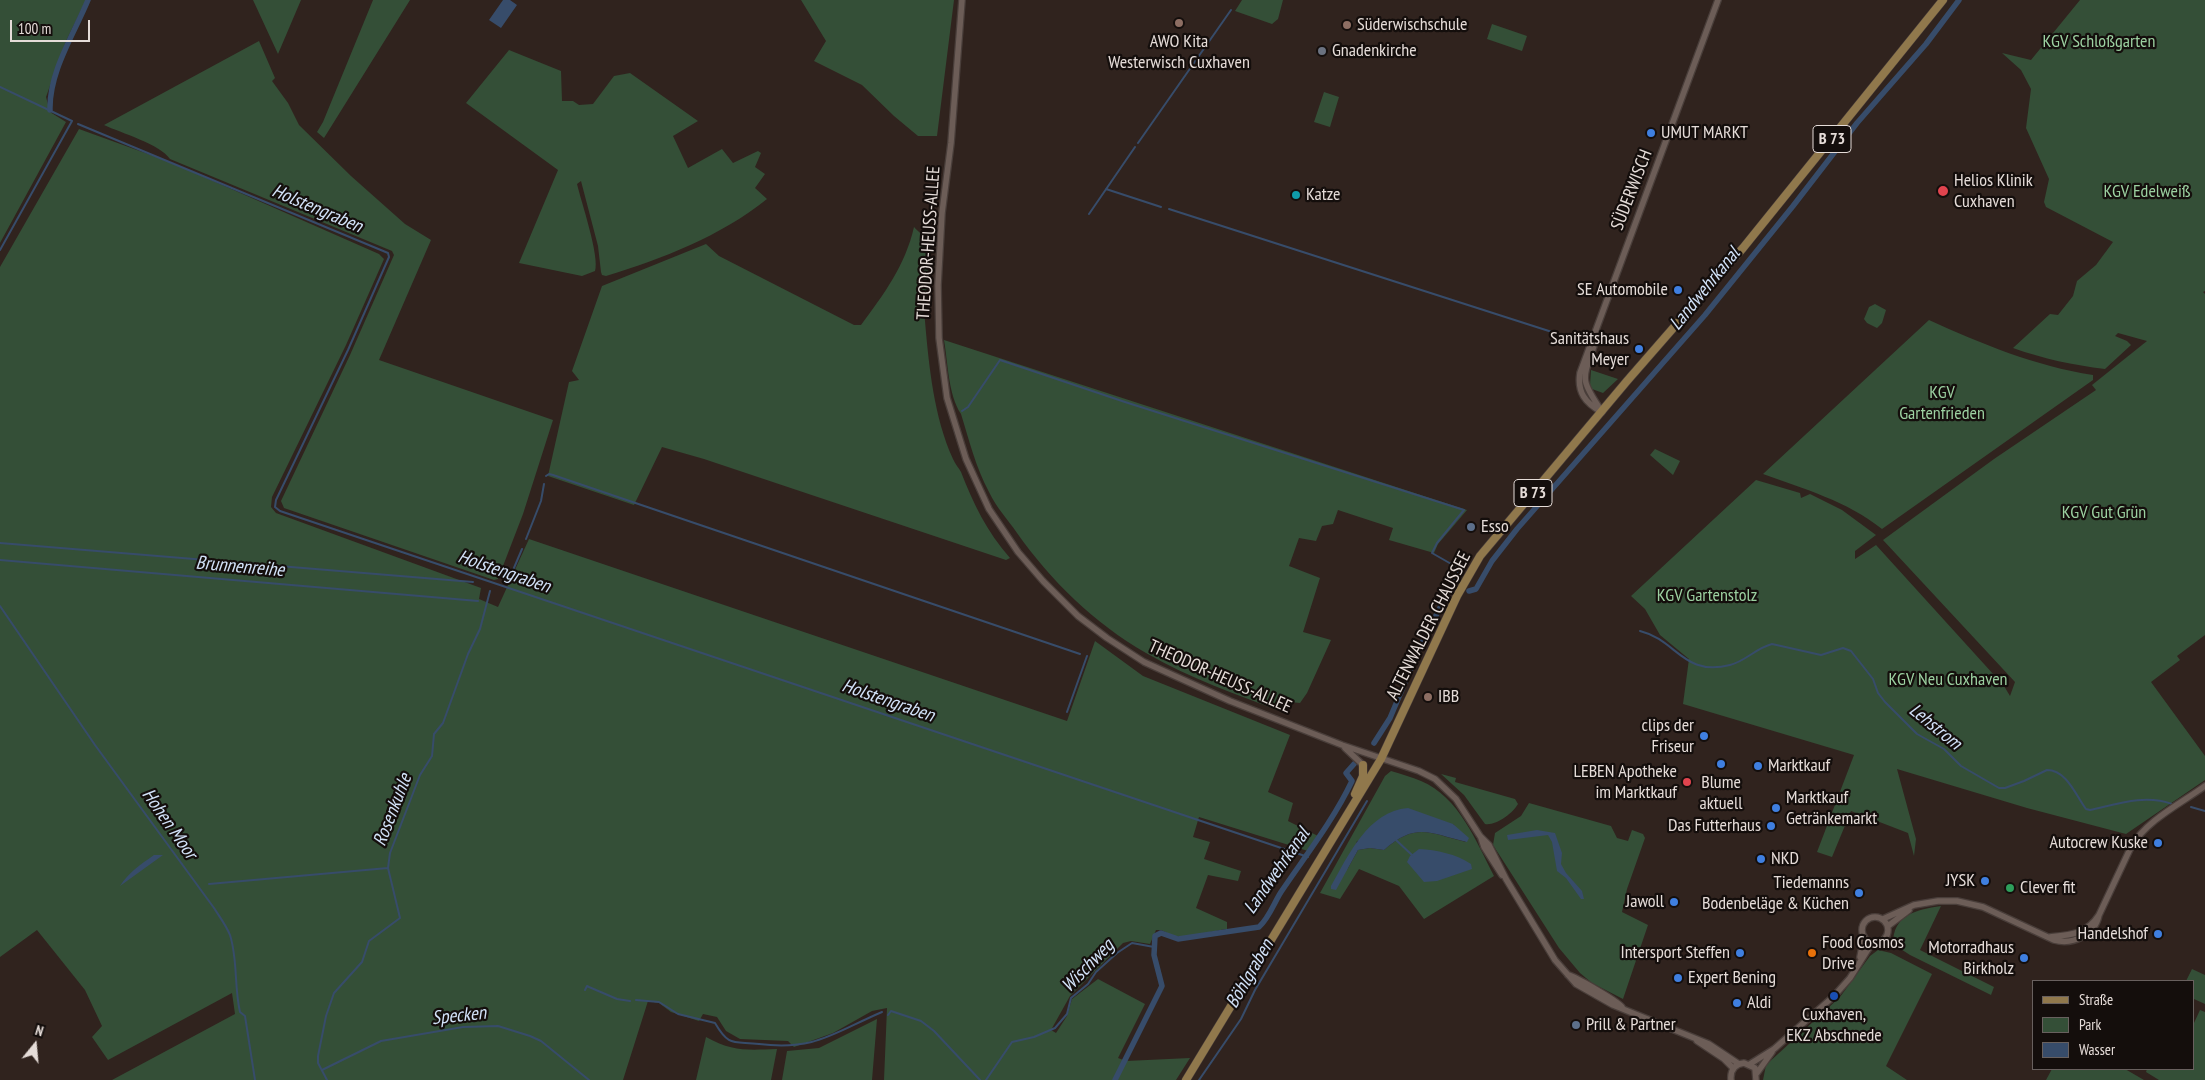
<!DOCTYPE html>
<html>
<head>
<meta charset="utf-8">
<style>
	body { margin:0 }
	#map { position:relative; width:2205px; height:1080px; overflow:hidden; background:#30231e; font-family:"PT Sans Narrow",sans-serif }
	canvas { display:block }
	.legend { position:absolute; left:2032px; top:980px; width:162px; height:90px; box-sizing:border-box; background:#140e0c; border:1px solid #68605e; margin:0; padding:6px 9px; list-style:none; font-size:15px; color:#e5dcd8 }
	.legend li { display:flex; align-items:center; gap:10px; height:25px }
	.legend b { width:25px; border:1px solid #68605e }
	.north { position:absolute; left:10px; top:1020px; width:50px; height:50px; -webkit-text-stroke:4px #140e0c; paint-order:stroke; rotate:17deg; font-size:14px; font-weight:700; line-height:20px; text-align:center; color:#e5dcd8 }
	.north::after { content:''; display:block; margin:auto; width:18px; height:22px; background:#e5dcd8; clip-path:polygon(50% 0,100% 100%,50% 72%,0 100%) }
	.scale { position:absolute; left:10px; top:20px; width:80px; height:22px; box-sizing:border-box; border:2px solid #e5dcd8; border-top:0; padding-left:6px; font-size:15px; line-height:18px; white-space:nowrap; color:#e5dcd8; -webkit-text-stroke:4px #140e0c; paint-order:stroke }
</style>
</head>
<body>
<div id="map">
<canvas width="2205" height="1080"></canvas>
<ul class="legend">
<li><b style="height:6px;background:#90784c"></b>Straße</li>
<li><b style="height:14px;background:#344f37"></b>Park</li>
<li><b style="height:14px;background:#374c6a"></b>Wasser</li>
</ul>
<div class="north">N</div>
<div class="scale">100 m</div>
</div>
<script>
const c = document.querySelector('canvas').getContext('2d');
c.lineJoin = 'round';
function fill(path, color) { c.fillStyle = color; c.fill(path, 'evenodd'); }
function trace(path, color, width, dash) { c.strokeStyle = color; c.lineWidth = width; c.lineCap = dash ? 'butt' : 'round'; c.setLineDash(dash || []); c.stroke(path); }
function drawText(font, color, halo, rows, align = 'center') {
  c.font = font + ' "PT Sans Narrow",sans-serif'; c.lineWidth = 4.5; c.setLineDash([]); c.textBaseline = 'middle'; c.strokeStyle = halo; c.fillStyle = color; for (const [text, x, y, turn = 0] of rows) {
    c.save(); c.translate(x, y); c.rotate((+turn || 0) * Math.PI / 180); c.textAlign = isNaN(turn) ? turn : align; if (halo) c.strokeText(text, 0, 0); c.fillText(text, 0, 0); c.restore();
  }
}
const green = new Path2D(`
	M0,0H86L66,41L46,97L50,112L66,122L0,243Z
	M253,0H301L278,54Z
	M373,0H410L324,138L317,132L323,122Z
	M801,0H954L937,136H918L894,116L862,85L814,61L826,41Z
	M1242,0H1283L1278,19L1272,24L1235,11Z
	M2080,0H2205V291L2203,292L2205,294V635L2177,656L2180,660L2151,682L2205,756V780L2126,834L2027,808L1897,769L1916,839L1914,856L1908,833L1851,811L1832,857L1817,852L1854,755L1683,704L1689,659L1660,635L1645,609L1631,596L1756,480L1800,493L1801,498L1810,494L1842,510L1876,535L1855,551V559L1876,545L2004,686L2010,696L2015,682L1883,540L1994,459L2096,390L2092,385L2147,341L2118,333L2115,336L2127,341L2131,345L2105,369C2073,365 2044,359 2013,348L2050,314L2058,315L2073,296L2077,281L2096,265L2113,242L2046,207L2044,202L2049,179L2026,128L2031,89L2021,70L2002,53L2031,60Z
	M1492,24L1527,36L1522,51L1487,39Z
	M259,41L275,78L272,81L288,103L299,125L351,176L405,224L431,240L379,360L553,420L523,514L498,579L494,580L284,508L281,501L350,355L394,255L392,251L170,159C160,144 121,133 104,125Z
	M509,50L561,71L562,101H573L579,105L593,104L614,76L630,73L698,121L673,136L688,168L722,149L733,163L758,151L761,153L755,167L765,174L755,188L767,199C721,236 662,259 606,276L602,275L601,272L598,246L581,181L577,184C581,201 600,257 595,271L582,276L519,263L558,170L466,103Z
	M1324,92L1339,97L1330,127L1314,122Z
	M79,129L170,162L379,254L384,259L346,345L272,497L271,507L276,513L481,588L479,599L498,607L529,539L1067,721L1095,641L1143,676L1290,735L1268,792L1293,803L1288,821L1318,836L1308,851L1199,817L1193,837L1210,842L1204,859L1241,871L1238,881L1208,875L1196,908L1227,922V929C1211,931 1191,938 1175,936C1168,935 1165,929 1156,930L1150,944L1131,941L1123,943L1070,996L1051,1030L1056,1033L1067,1016L1072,999L1098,979L1145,1004L1118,1058L1126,1061L1190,1058L1176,1080H884L887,1008L872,1011L833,1033L794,1047L788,1041L740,1039L726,1031L717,1017L703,1014L699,1021L671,1012L659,1003L648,1001L623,1080H112L235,1014L232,993L108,1060L92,1037L102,1026L85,990L37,930L0,957V267Z
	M914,227C916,230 920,232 922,235C935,251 923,301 925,321C929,367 934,417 953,459C955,464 959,468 961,472C973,503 987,532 1010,558L1006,560L704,459L662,447L634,505L548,476L569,382L579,380L572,371L602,286L706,244L719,256L854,325H861C884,294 905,266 914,227Z
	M1875,304L1886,310L1882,323L1877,328L1867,323L1864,319L1869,307Z
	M1929,320C1982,344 2035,366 2093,375V380L1882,529C1847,501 1804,489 1763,474Z
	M944,340L1467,510L1438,544L1434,553L1389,540L1393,528L1338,510L1333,524L1322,526L1316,541L1299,538L1289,566L1320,578L1303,632L1331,640L1307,693L1300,703L1290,702L1285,713C1238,695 1189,678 1146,653C1094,623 1051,581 1017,533C1008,520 996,507 989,492C976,468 969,440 961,414C948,394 948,363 944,340Z
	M1591,370L1618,379L1603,393L1592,389L1590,385Z
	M1655,449L1680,461L1673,475L1650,455Z
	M1391,771C1401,774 1412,777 1421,781C1459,797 1476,841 1494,876L1424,919L1399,886L1359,869L1340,899L1320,893L1385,776ZM1453,824L1466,842C1430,834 1417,821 1384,850L1370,848L1358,850L1347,870L1357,841Z
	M1441,774L1456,778L1455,782L1515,799L1518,804C1513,813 1496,826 1485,824L1464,795Z
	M1529,803L1611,826L1617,838L1628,841L1632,830L1643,834L1645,838L1627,889L1622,912L1648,925L1623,999L1592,983L1580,973L1559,948L1493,845L1495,833L1521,816Z
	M1941,906L1920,950L1994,987L1991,995L1910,955L1893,944C1893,915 1915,910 1941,906Z
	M1878,950L1891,953L1932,974L1886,1066L1907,1080H1763L1766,1065L1840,997L1870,956Z
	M2192,969L2205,975V1004L2194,999V981H2186Z
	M2200,1010L2205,1012V1080H2159L2146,1072L2147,1069H2194V1023Z
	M877,1019L872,1080H782L787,1051L819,1048Z
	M706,1037C733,1052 748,1050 777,1049L771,1080H696Z
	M2052,1069H2125L2144,1080H2046Z`);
const water = new Path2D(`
	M503,0H510L517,5L501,28L489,20Z
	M1408,808L1453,824L1469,838L1467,842C1430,834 1417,821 1384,850L1370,848L1358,850L1336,890L1331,889V886C1348,856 1368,811 1408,808Z
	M1537,830L1555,833L1562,853L1561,864L1566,873L1582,891L1584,899H1581L1566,878L1557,871L1552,842L1548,835L1508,840L1507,835Z
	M1419,849C1437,850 1456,854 1471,864L1472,869L1437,881L1424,882L1407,862L1410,856Z
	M154,855H163L120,886C129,872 140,865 154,855Z`);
const stream = new Path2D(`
	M0,87L72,121L0,250
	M78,124L388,253L389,257L348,350L276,500L275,507L280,511L1308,857
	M1138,143L1231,10
	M1106,189L1161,207
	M1169,209L1580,341
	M1089,214L1135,147
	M962,411L968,407L1000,360L1125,402L1464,510L1437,543L1432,553L1460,569L1449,590
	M546,476L549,474L553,475L1080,654
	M526,539L541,501L544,484
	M0,543L473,582
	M0,560L478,601
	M508,582L522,549
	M0,606L95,745L214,908C219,916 226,925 230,935C238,960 234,987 240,1012L245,1016L255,1080
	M1640,631C1677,640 1683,677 1730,665C1746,661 1756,648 1772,644L1821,655L1843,648L1851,651L1873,679L1878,693L1885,702L1917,734L1944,749L1961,766L1999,788H2005L2024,781L2047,770C2067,770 2076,796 2086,809L2090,810C2117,804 2145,794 2172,804
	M1067,712L1087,656
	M2191,807L2205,811
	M1396,840L1412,855
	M209,884L388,868
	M585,990L587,986L589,987L617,999L630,1001
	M636,1000L659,1002L678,1014L715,1023C729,1047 733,1041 759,1044C815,1051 833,1033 882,1012
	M888,1015L891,1011L921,1021L934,1031L980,1080
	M322,1070L381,1041L463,1027L498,1026L530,1036L541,1041L589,1080
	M327,1080L318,1063V1056L326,1016L334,993L362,962L369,941L400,918L388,868L390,853L420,775L432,756L434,734L443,723L468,654L480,629L490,591
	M986,1080L1012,1042L1034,1037L1055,1028L1067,1014L1071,998L1088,984L1096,972L1117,953L1132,943L1154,947
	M1199,1080L1241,1019L1255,990L1367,801`);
const canal = new Path2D(`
	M50,110C49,72 74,34 88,0
	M1469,591L1476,589L1492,561L1517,529L1705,315L1793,206L1857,123L1926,44L1959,0
	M1374,743L1390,718L1420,647L1449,590
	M1115,1080L1162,986L1154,955L1155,936L1161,933L1178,939L1259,927C1269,918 1274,903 1281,892C1306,855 1333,821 1352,781L1346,773L1354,764`);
const minor = new Path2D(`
	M962,0L951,143L942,213L938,285L939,338L947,398L966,459L989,509L1018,552L1043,581L1078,616L1107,638L1144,662L1230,701L1342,745L1419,771L1435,779L1456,799L1480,836L1489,845L1506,879L1555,960L1576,984L1613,1005L1709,1044L1739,1064
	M1595,343C1583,379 1579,378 1601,410
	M1602,412C1585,403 1577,392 1580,373L1718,0
	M1345,748L1363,765
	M1481,838L1484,847L1502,875
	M1862 930a13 13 0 1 1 26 0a13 13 0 1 1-26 0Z
	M1883,919L1914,905L1938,901H1957L1983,907L2054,940C2073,945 2095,935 2099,915
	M1888,926L1909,910
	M2050,937C2071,935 2087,934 2099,915L2131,847C2147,820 2180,804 2205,786
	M1860,957L1864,937
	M1568,975C1576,977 1616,1000 1622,1007
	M1697,1041L1724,1059L1733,1068
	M1750,1064L1774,1049L1834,996L1850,978L1872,943
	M1757,1073L1772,1052
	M1731,1080C1730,1070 1735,1064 1744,1063L1755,1068L1756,1080`);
const major = new Path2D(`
	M1355,794L1363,776V765
	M1186,1080L1381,759L1457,596L1480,556L1627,381L1743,248L1943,0`);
const markers = [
	[1179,23,5,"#8d6e63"],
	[1347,25,5,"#8d6e63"],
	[1322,51,5,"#6b7280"],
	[1651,133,5,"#3f7fe0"],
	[1943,191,6,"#e0444e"],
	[1296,195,5,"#0f9aa8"],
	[1678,290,5,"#3f7fe0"],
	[1639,349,5,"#3f7fe0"],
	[1471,527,5,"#5c6f8a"],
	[1428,697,5,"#8d6e63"],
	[1704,736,5,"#3f7fe0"],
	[1721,764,5,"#3f7fe0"],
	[1758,766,5,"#3f7fe0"],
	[1687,782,5,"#e0444e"],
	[1776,808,5,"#3f7fe0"],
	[1771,826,5,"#3f7fe0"],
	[2158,843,5,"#3f7fe0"],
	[1761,859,5,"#3f7fe0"],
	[1985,881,5,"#3f7fe0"],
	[2010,888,5,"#2e9e5b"],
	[1859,893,5,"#3f7fe0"],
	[1674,902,5,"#3f7fe0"],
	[2158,934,5,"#3f7fe0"],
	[1740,953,5,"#3f7fe0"],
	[1812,953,5,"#e8710a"],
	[2024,958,5,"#3f7fe0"],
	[1678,978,5,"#3f7fe0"],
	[1834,996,5,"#1a4fb4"],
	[1737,1003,5,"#3f7fe0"],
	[1576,1025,5,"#5c6f8a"]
];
const shields = [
	[1832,139,38],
	[1533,493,38]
];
const shieldNames = [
	["B 73",1832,139],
	["B 73",1533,493]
];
const poiNames = [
	["Süderwischschule",1357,25],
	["AWO Kita",1179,42,"center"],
	["Westerwisch Cuxhaven",1179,63,"center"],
	["Gnadenkirche",1332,51],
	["UMUT MARKT",1661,133],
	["Helios Klinik",1954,181],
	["Cuxhaven",1954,202],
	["Katze",1306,195],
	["SE Automobile",1668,290,"right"],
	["Sanitätshaus",1629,339,"right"],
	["Meyer",1629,360,"right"],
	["Esso",1481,527],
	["IBB",1438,697],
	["clips der",1694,726,"right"],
	["Friseur",1694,747,"right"],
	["Marktkauf",1768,766],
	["LEBEN Apotheke",1677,772,"right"],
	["im Marktkauf",1677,793,"right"],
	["Blume",1721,783,"center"],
	["aktuell",1721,804,"center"],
	["Marktkauf",1786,798],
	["Getränkemarkt",1786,819],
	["Das Futterhaus",1761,826,"right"],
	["Autocrew Kuske",2148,843,"right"],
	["NKD",1771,859],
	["JYSK",1975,881,"right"],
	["Tiedemanns",1849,883,"right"],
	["Bodenbeläge & Küchen",1849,904,"right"],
	["Clever fit",2020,888],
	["Jawoll",1664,902,"right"],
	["Handelshof",2148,934,"right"],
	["Food Cosmos",1822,943],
	["Drive",1822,964],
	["Motorradhaus",2014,948,"right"],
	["Birkholz",2014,969,"right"],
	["Intersport Steffen",1730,953,"right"],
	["Expert Bening",1688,978],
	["Aldi",1747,1003],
	["Cuxhaven,",1834,1015,"center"],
	["EKZ Abschnede",1834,1036,"center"],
	["Prill & Partner",1586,1025]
];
const parkNames = [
	["KGV Schloßgarten",2099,42],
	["KGV Edelweiß",2147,192],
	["KGV",1942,393],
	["Gartenfrieden",1942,414],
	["KGV Gut Grün",2104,513],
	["KGV Gartenstolz",1707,596],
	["KGV Neu Cuxhaven",1948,680]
];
const streetNames = [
	["SÜDERWISCH",1632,190,-69],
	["THEODOR-HEUSS-ALLEE",929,243,-86],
	["ALTENWALDER CHAUSSEE",1429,626,-63],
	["THEODOR-HEUSS-ALLEE",1220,677,24]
];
const waterNames = [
	["Holstengraben",317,209,23],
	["Landwehrkanal",1705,289,-51],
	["Brunnenreihe",240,567,5],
	["Holstengraben",504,572,19],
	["Holstengraben",888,701,19],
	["Lehstrom",1935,727,39],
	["Rosenkuhle",393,810,-69],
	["Hohen Moor",169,824,55],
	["Landwehrkanal",1277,871,-55],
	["Wischweg",1088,966,-46],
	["Böhlgraben",1250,974,-60],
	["Specken",459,1016,-6]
];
fill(green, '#344f37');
fill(water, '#374c6a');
trace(stream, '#374c6a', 2);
trace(canal, '#374c6a', 5.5);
trace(minor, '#493e3a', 8);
trace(major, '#493e3a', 9);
trace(minor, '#6c5d57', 5.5);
trace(major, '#90784c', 8);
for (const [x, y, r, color] of markers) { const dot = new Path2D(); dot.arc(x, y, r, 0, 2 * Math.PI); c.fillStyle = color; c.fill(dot); trace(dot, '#140e0c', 2); }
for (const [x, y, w] of shields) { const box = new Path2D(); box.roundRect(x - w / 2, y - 13.5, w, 27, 4); c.fillStyle = '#140e0c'; c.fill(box); trace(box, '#e5dcd8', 1); }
drawText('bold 16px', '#e5dcd8', null, shieldNames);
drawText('18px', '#e5dcd8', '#140e0c', poiNames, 'left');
drawText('18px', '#9cd1a1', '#140e0c', parkNames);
drawText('18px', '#e5dcd8', '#140e0c', streetNames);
drawText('italic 19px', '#d2e2f8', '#140e0c', waterNames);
</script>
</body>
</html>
